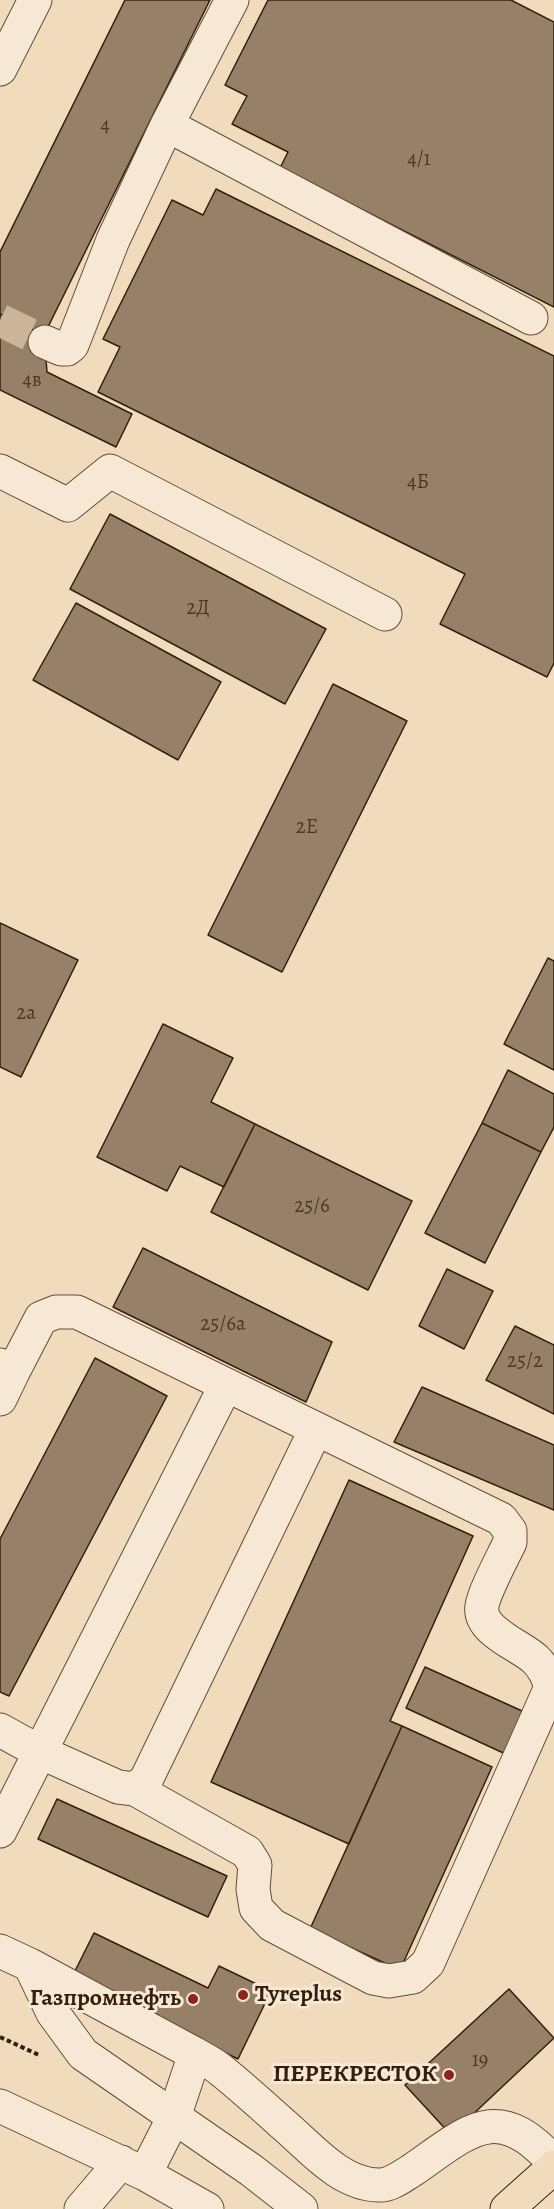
<!DOCTYPE html>
<html>
<head>
<meta charset="utf-8">
<style>
	body { margin:0 }
	canvas { display:block; background:#f1dbbd }
</style>
</head>
<body>
<canvas width="554" height="2209"></canvas>
<script>
const c = document.querySelector('canvas').getContext('2d');
c.lineJoin = 'round';
function fill(path, color) { c.fillStyle = color; c.fill(path, 'evenodd'); }
function trace(path, color, width, dash) { c.strokeStyle = color; c.lineWidth = width; c.lineCap = dash ? 'butt' : 'round'; c.setLineDash(dash || []); c.stroke(path); }
function drawText(font, color, halo, rows, align = 'center') {
  c.font = font + ' Alegreya,serif'; c.lineWidth = 6; c.setLineDash([]); c.textBaseline = 'middle'; c.strokeStyle = halo; c.fillStyle = color; for (const [text, x, y, turn = 0] of rows) {
    c.save(); c.translate(x, y); c.rotate((+turn || 0) * Math.PI / 180); c.textAlign = isNaN(turn) ? turn : align; if (halo) c.strokeText(text, 0, 0); c.fillText(text, 0, 0); c.restore();
  }
}
const building = new Path2D(`
	M125,0H210L44,335L0,314V252Z
	M268,0H511L554,22V307L280,168L288,152L232,124L247,96L225,85Z
	M216,189L554,356V663L547,677L440,624L465,574L98,392L120,347L103,339L172,200L203,215Z
	M0,314L44,335L47,372L132,414L116,447L0,390Z
	M110,514L326,629L285,704L70,589Z
	M76,603L221,682L178,760L33,680Z
	M333,684L407,721L282,972L208,935Z
	M0,923L78,960L21,1077L0,1067Z
	M548,958L554,961V1070L504,1044Z
	M163,1024L233,1058L211,1102L255,1124L224,1187L180,1166L167,1191L97,1157Z
	M508,1070L554,1094V1127L541,1152L482,1123Z
	M482,1123L541,1152L485,1263L425,1233Z
	M255,1124L412,1201L368,1290L211,1212Z
	M143,1248L332,1342L306,1402L113,1307Z
	M447,1269L493,1291L464,1349L419,1326Z
	M515,1326L554,1345V1414L486,1380Z
	M95,1358L167,1396L9,1696L0,1692V1539Z
	M422,1387L554,1445V1510L394,1442Z
	M349,1480L473,1536L390,1721L402,1726L349,1844L211,1782Z
	M425,1667L531,1715L512,1757L406,1708Z
	M402,1726L492,1767L400,1970L310,1929Z
	M57,1799L227,1876L208,1917L38,1839Z
	M94,1933L208,1988L219,1966L271,1991L238,2059L71,1979Z
	M509,1989L554,2038L451,2135L405,2085Z`);
const minorTunnel = new Path2D(`
	M0,320L45,342`);
const path = new Path2D(`
	M0,2037L39,2055`);
const minor = new Path2D(`
	M0,69L35,0
	M167,125L531,318
	M45,342L61,349H67L72,345L113,240L167,125L232,0
	M0,471L68,505L110,471L385,614
	M0,1365L13,1372L0,1399
	M13,1372L41,1318L56,1312H77L501,1519L510,1531V1542C503,1557 484,1592 482,1606C478,1631 520,1645 535,1659C544,1668 547,1675 551,1687L428,1963L413,1977L389,1981L373,1978L272,1925L256,1908L253,1889L255,1865L247,1852L135,1789
	M0,1730L40,1752L118,1787L135,1789L146,1780L316,1429
	M0,1831L226,1385
	M0,1951L30,1965L53,2013L83,2054L251,2170L301,2209
	M30,1965L195,2054
	M0,2106L145,2174L207,2209
	M145,2174L174,2117L195,2054C204,2059 214,2064 222,2071C243,2088 264,2107 284,2125C311,2148 340,2184 378,2185C390,2186 401,2177 411,2171C468,2132 497,2098 554,2163
	M81,2209L121,2162`);
const major = new Path2D(`
	M507,2209L554,2167`);
const markers = [
	[243,1995,6,"#8f2418"],
	[193,1999,6,"#8f2418"],
	[449,2075,6,"#8f2418"]
];
const numberNames = [
	["4",105,126],
	["4/1",419,160],
	["4в",32,381],
	["4Б",418,483],
	["2Д",198,609],
	["2Е",307,828],
	["2а",26,1014],
	["25/6",312,1207],
	["25/6а",223,1325],
	["25/2",525,1362],
	["19",480,2061]
];
const poiNames = [
	["Tyreplus",255,1995,"left"],
	["Газпромнефть",181,1999],
	["ПЕРЕКРЕСТОК",437,2075]
];
fill(building, '#968168');
trace(building, '#331f0c', 1.5);
trace(minorTunnel, '#cbb59a', 33, [33, 16]);
trace(minor, '#624e38', 35);
trace(major, '#331f0c', 35);
trace(path, '#331f0c', 4, [4.5, 3]);
trace(minor, '#f6e8d4', 33);
trace(major, '#f1dbbd', 33);
for (const [x, y, r, color] of markers) { const dot = new Path2D(); dot.arc(x, y, r, 0, 2 * Math.PI); c.fillStyle = color; c.fill(dot); trace(dot, '#f6e8d4', 2); }
drawText('21px', '#4c3823', null, numberNames);
drawText('bold 24px', '#331f0c', '#f6e8d4', poiNames, 'right');
</script>
</body>
</html>
